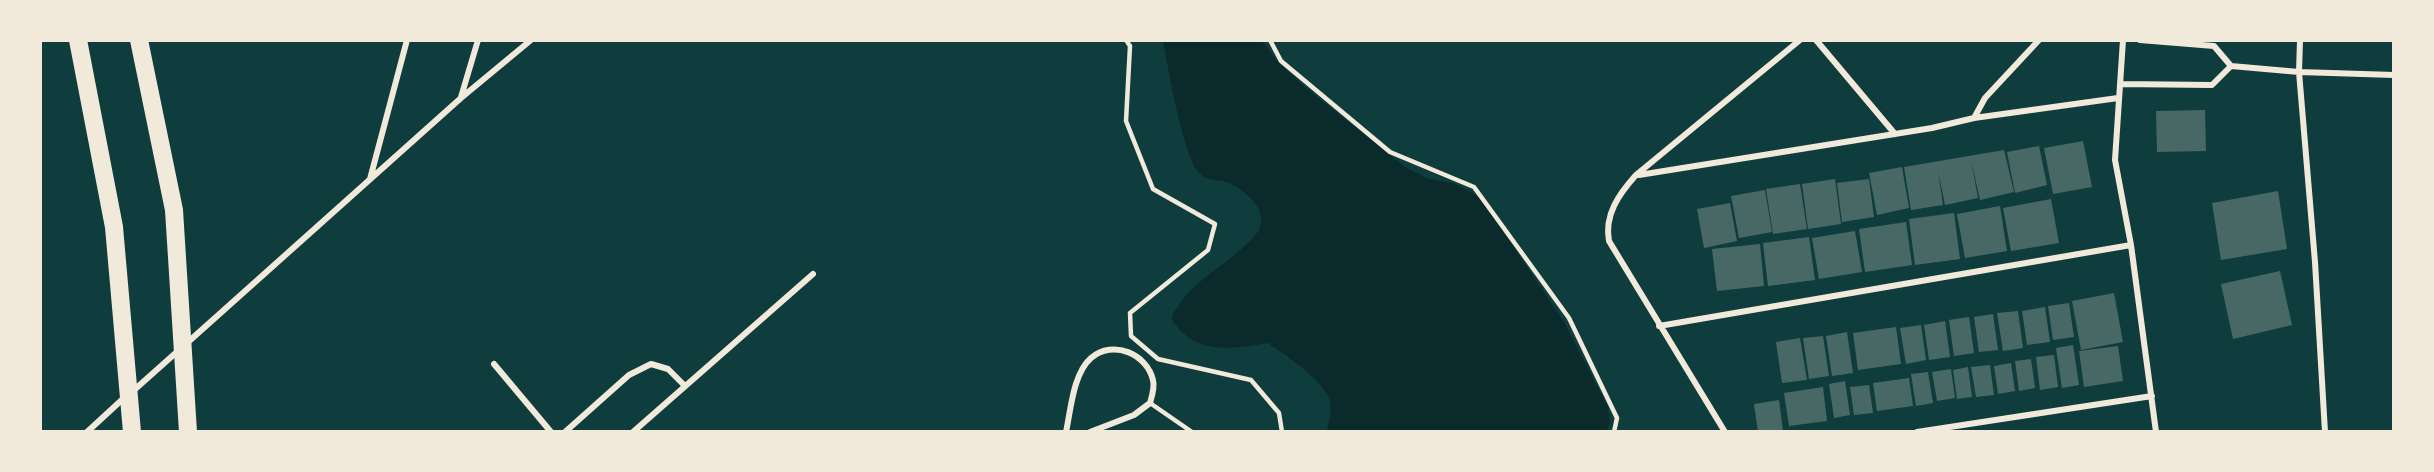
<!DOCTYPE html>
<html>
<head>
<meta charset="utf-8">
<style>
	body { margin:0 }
	#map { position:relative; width:2434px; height:472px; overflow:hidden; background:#0f3d3e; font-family:"Varela Round",sans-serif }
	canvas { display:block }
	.frame { position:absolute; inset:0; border:42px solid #f1e9da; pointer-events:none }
</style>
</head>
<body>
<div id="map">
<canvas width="2434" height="472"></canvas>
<div class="frame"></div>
</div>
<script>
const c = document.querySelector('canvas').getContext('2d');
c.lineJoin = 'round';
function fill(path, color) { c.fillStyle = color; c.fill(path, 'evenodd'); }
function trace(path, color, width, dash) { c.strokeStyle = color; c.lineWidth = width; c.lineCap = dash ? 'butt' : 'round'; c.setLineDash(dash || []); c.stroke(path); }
const water = new Path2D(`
	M1163,41H1262L1278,62L1306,88L1405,167L1429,179L1456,184L1481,198L1564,322L1608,407L1610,422L1607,431H1327C1329,421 1333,408 1329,398C1321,378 1285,355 1268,343C1231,349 1196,356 1172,320V315C1179,305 1186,294 1195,286C1209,273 1253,244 1260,228C1268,210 1244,189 1229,183C1219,179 1207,182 1199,173C1183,156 1168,67 1163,41Z`);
const building = new Path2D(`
	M2205,110L2206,151L2157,152L2156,111Z
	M2083,141L2092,187L2053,194L2044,148Z
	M2039,146L2047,185L2015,193L2007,152Z
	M2004,150L2014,192L1980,200L1971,160L1978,198L1945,205L1938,171L1943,205L1911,210L1904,167Z
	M1902,167L1909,208L1877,215L1869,173Z
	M1835,179L1841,224L1808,229L1802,184Z
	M1869,179L1874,217L1842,222L1837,183Z
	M1800,184L1807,229L1773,234L1766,189Z
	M1765,190L1772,232L1739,238L1731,196Z
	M2278,191L2287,249L2221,260L2212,203Z
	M2051,199L2059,243L2011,251L2003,208Z
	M1730,203L1737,241L1704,248L1697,209Z
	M2000,206L2007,251L1965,258L1957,214Z
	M1954,213L1960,259L1915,265L1909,219Z
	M1906,222L1912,265L1865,272L1859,229Z
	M1855,231L1862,272L1819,279L1812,238Z
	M1809,237L1815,280L1768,286L1763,243Z
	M1760,244L1764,286L1717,291L1712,249Z
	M2280,271L2292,325L2233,339L2221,284Z
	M2114,293L2123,342L2081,350L2072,301Z
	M2069,303L2074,337L2053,340L2048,306Z
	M2045,307L2050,342L2027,345L2022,311Z
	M2018,311L2023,348L2003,351L1997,313Z
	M1993,314L1998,350L1979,352L1974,317Z
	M1969,317L1974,353L1954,356L1949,320Z
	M1945,321L1950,357L1929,360L1924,325Z
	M1921,325L1926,360L1906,364L1900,328Z
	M1896,327L1901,364L1858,370L1853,333Z
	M1847,332L1853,373L1832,376L1826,336Z
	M1823,336L1829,376L1809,379L1803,338Z
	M1800,338L1807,380L1782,383L1776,342Z
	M2073,345L2079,385L2062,388L2056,348Z
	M2118,346L2123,381L2084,387L2079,351Z
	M2054,355L2058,387L2040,390L2036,357Z
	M2031,359L2035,388L2019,391L2015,361Z
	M2011,363L2015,391L1998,394L1994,366Z
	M1990,365L1994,395L1976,397L1971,367Z
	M1968,367L1972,397L1957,399L1953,370Z
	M1951,369L1955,398L1937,401L1932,372Z
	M1928,372L1933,403L1916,406L1911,374Z
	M1909,378L1913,406L1877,411L1873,383Z
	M1845,381L1850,415L1834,418L1829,384Z
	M1869,385L1873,413L1854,415L1850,387Z
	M1823,387L1827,421L1789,426L1784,393Z
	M1779,400L1783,431L1758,432L1754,404Z`);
const service = new Path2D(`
	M1126,40L1130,46L1126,121L1153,189L1215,224L1208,250L1130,313L1131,336L1158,359L1251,380L1279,413L1282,432
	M1270,40L1281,61L1390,152L1474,187L1569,318L1617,418L1614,432
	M1150,403L1192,432`);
const minor = new Path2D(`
	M1816,40L1895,134
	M2123,40L2115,160L2131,245L2156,432
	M2140,40L2214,46L2231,66L2299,72L2394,75
	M2300,40L2299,72L2315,262L2325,432
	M2120,84L2212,85L2231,66
	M461,97L478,40
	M1974,118L1985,98L2039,40
	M1639,175L1932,128L1974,118L2118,98
	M370,179L407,40
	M1659,326L2131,245
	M187,343L461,98L531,40
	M494,364L551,432
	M133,391L179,350
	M87,432L125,397
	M565,432L629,375L651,364L668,369L685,386
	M633,432L813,274
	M1066,432C1071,409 1073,374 1091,358C1113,339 1147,354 1153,380C1155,387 1152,396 1150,403L1134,415L1090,432
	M1725,432L1609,241C1604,215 1619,194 1636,175L1800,40
	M1917,432L2152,396`);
const motorway = new Path2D(`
	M78,40L114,227L132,432
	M139,40L174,210L188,432`);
fill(water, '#0a2a2b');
fill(building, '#486865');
trace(service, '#f1e9da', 4.5);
trace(minor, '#f1e9da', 6);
trace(motorway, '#f1e9da', 18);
</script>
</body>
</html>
